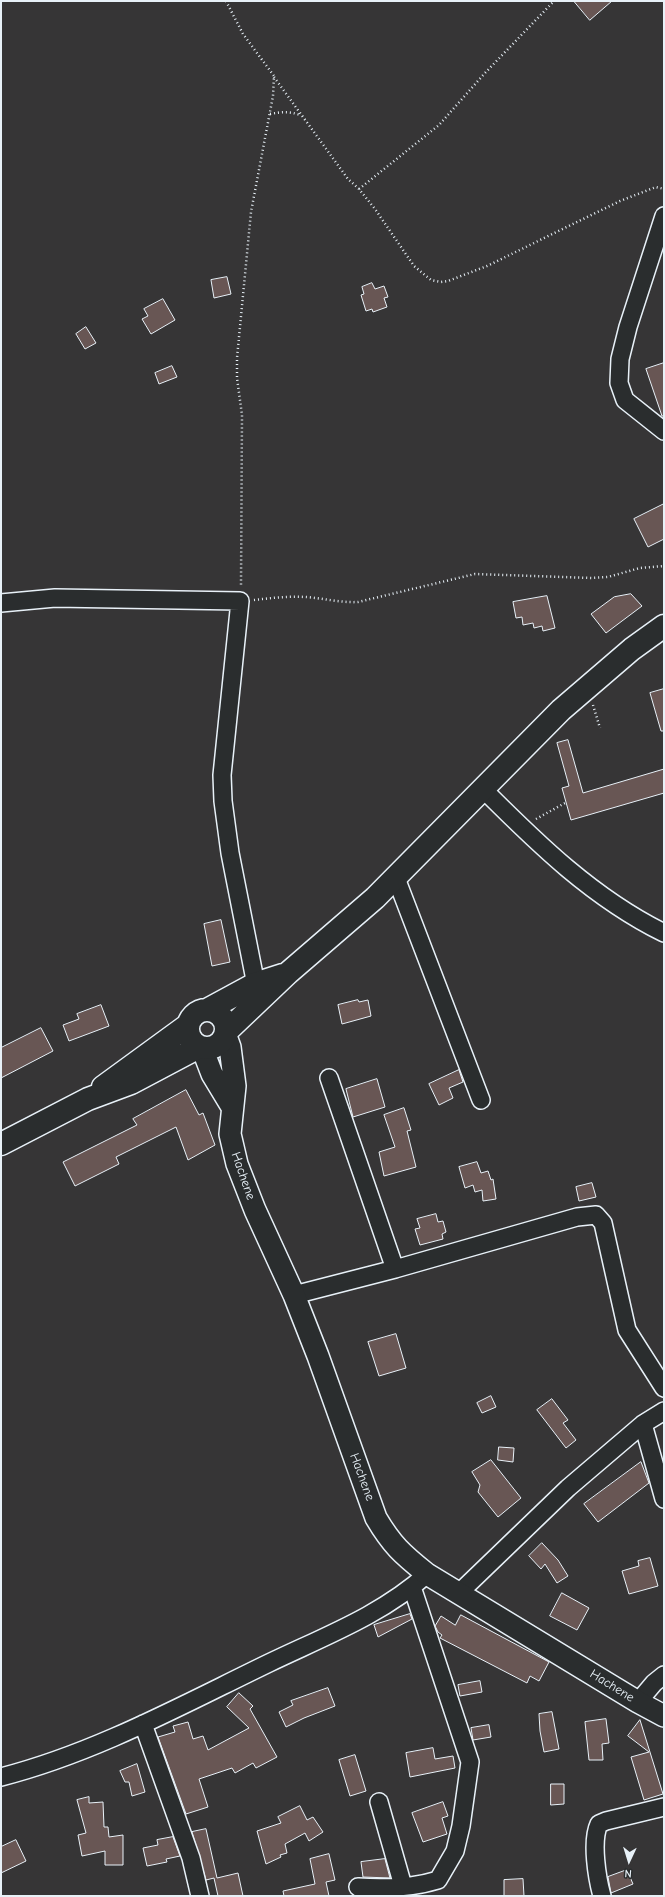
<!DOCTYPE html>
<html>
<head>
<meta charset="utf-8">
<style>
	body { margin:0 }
	#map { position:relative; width:665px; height:1897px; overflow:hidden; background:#363536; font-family:"Comic Neue",sans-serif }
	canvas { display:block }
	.frame { position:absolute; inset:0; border:2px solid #e8f1f8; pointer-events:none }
	.north { position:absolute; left:609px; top:1841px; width:40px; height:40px; -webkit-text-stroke:3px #2a2d2e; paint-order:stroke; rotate:184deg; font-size:11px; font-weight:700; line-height:16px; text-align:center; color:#e8f1f8 }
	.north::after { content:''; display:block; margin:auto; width:14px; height:18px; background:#e8f1f8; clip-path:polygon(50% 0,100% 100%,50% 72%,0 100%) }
</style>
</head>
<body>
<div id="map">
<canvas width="665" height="1897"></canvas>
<div class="frame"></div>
<div class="north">N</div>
</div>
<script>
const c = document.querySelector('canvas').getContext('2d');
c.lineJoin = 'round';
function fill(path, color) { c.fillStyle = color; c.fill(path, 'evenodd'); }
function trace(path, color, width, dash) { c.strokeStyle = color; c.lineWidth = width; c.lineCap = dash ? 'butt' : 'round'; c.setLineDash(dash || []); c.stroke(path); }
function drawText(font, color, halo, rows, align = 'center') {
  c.font = font + ' "Comic Neue",sans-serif'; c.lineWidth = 3.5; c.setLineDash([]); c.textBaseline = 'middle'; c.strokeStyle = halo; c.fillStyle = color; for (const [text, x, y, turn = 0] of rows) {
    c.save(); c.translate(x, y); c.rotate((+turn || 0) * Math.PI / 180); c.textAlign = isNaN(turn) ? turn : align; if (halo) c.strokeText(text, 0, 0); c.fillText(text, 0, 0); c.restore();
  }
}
const building = new Path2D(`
	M574,1H612L590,20Z
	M227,277L231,294L214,298L211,280Z
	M372,283L375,289L384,286L388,297L384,298L387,307L373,312L372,309L366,311L361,295L364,294L362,287Z
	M163,299L175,320L151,334L142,319L148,316L144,309Z
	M86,327L96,343L85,349L76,334Z
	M664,363V416H662L646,369Z
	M172,366L177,377L159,384L155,373Z
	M664,504V539L648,547L634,519Z
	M631,594L642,606L606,633L591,614L614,597Z
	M547,596L555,628L543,631L542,626L534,628L533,623L523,625L522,617L516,618L513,602Z
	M664,689V731H661L650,693Z
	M568,740L583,793L664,769V793L571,820L562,788L569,786L557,743Z
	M221,920L230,962L212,966L204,924Z
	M358,1000L359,1002L368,1000L371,1016L342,1024L338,1005Z
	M101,1005L109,1026L69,1041L63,1025L79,1019L77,1014Z
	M41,1028L53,1051L1,1078V1048Z
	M459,1070L463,1082L449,1088L453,1098L439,1105L429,1084Z
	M377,1079L385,1107L353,1117L346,1089Z
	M186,1090L199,1115L203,1113L215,1145L188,1160L176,1127L116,1157L119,1164L75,1186L63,1162L137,1125L133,1119Z
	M404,1108L411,1130L407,1131L416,1167L384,1176L379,1152L395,1147L384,1115Z
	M477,1162L481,1173L488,1171L491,1180L493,1179L496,1199L483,1201L482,1190L475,1192L473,1185L465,1188L459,1167Z
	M592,1183L596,1197L579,1201L576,1187Z
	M436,1214L438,1222L443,1221L446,1232L442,1234L443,1239L420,1245L415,1229L420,1228L417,1219Z
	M396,1334L406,1368L379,1376L368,1342Z
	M491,1396L496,1407L482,1413L477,1403Z
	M552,1399L568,1420L563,1423L576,1440L566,1448L537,1410Z
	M499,1447L514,1448L513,1462L498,1460Z
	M491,1460L521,1498L498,1517L478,1492L480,1485L472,1472Z
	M641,1462L649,1483L598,1522L584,1504Z
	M542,1543L558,1560L568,1576L557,1583L545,1564L541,1569L529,1556Z
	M650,1558L658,1586L629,1594L622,1571L639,1566L638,1561Z
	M562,1593L589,1608L577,1630L550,1616Z
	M410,1614L412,1619L378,1637L374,1625Z
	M461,1615L549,1662L539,1681L530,1676L527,1683L440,1638L442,1635L438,1632L435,1626L441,1616L455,1625Z
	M480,1681L482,1692L460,1696L458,1685Z
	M328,1688L335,1706L304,1718L286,1727L279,1712L293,1705L291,1701Z
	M239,1693L253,1706L250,1709L277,1757L256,1768L253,1763L235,1773L232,1768L199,1779L208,1807L186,1814L158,1737L175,1732L173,1726L188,1722L193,1739L203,1736L208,1750L249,1728L227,1707Z
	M552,1712L559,1749L544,1752L540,1731L539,1714Z
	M606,1719L609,1743L602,1744L603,1760H589L585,1722Z
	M640,1720L663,1794L644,1800L631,1757L649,1752L628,1736Z
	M489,1725L491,1737L473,1740L471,1728Z
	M433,1748L435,1759L453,1756L455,1768L410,1777L406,1753Z
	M355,1755L366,1791L350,1796L339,1760Z
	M137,1764L145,1792L132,1796L129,1782H125L120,1771Z
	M551,1784H564V1804L551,1805Z
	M89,1797V1803L103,1802L104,1827H108L109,1837L123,1835V1865H105V1851L82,1856L78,1835L86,1833L77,1800Z
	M443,1802L448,1816L442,1818L447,1834L423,1842L412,1813Z
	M300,1806L307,1820L313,1817L323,1832L309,1841L305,1833L285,1844L287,1853L280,1855L281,1857L266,1864L257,1831L281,1823L278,1817Z
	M206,1829L217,1878L238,1873L243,1896H218L214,1878L206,1880L192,1832Z
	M173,1837L180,1856L166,1859L167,1862L147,1866L143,1848L158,1845L157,1840Z
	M16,1840L26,1861L1,1873V1847Z
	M329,1854L335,1880L326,1882L329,1896H284L283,1891L315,1884L310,1859Z
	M385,1859L390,1878L363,1877L361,1862Z
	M627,1870L633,1884L611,1893L608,1877Z
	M523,1879L524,1896H504V1880Z`);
const path = new Path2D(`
	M226,1L243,34L274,76L273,96L251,212L237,358V378L242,415L241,586
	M274,77L348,179L359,189L375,209L414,266L431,280L441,282L448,281L487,266L620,201L656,187L664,189
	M270,114C281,112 289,111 300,115
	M359,189L439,125L485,73L554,1
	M254,600C271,598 288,596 305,597C323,598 340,603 358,602L475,574L592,578L608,577L640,568L664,566
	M593,705L600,728
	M536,819L565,803`);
const minor = new Path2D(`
	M664,216L628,327L620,359L619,383L625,400L664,431
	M1,603L55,598L240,601L222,775L223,801L230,853L258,995
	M483,789C538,844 593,898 664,933
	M396,878L481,1100
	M329,1078L395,1269
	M294,1295L395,1269L577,1217L596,1215L603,1223L627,1330L664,1388
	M643,1424L664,1499
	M460,1592L568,1488L643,1424L664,1411
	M638,1702L654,1683L664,1675
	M143,1724L191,1858L200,1896
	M1,1777C95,1753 182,1705 269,1663C323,1637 382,1615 427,1574
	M379,1802L403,1886
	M358,1887C385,1889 412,1888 438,1880L455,1851L461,1826L470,1762L412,1587
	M602,1896C597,1878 591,1841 599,1824L606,1821L664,1807`);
const tertiary = new Path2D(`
	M226,1036L230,1047L235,1086L230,1134L237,1164L255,1210L294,1295L318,1356L376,1518C392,1545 402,1554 427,1574L638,1702L664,1716
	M202,1048L212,1074L232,1107`);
const secondary = new Path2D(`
	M188 1029a19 19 0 1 1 38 0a19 19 0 1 1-38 0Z
	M207,1010L255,984L283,975
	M227,1031L288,973L375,898L561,710L632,649L664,626
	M103,1087L188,1025
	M1,1144L88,1099L131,1083L199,1047`);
const streetNames = [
	["Hachene",243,1176,71],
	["Hachene",362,1477,70],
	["Hachene",612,1686,32]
];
fill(building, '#685654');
trace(building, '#e8f1f8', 1);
trace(minor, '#e8f1f8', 20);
trace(tertiary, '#e8f1f8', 24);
trace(secondary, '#e8f1f8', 25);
trace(path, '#e8f1f8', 2.5, [1, 3]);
trace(minor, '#2a2d2e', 17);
trace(tertiary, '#2a2d2e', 21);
trace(secondary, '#2a2d2e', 22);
drawText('13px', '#e8f1f8', '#2a2d2e', streetNames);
</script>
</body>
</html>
